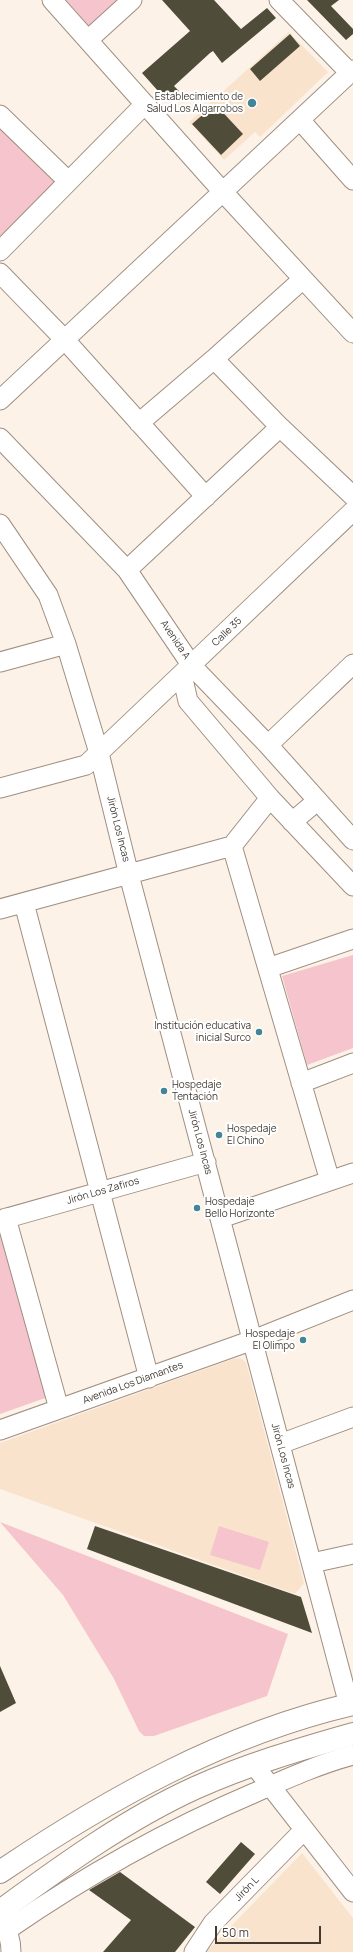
<!DOCTYPE html>
<html>
<head>
<meta charset="utf-8">
<style>
	body { margin:0 }
	#map { position:relative; width:353px; height:1952px; overflow:hidden; background:#fdf2e8; font-family:Manrope,sans-serif }
	canvas { display:block }
	.scale { position:absolute; left:215px; top:1926px; width:106px; height:18px; box-sizing:border-box; border:2px solid #403a33; border-top:0; padding-left:5px; font-size:12px; line-height:14px; white-space:nowrap; color:#403a33; -webkit-text-stroke:3px #fff; paint-order:stroke }
</style>
</head>
<body>
<div id="map">
<canvas width="353" height="1952"></canvas>
<div class="scale">50 m</div>
</div>
<script>
const c = document.querySelector('canvas').getContext('2d');
c.lineJoin = 'round';
function fill(path, color) { c.fillStyle = color; c.fill(path, 'evenodd'); }
function trace(path, color, width, dash) { c.strokeStyle = color; c.lineWidth = width; c.lineCap = dash ? 'butt' : 'round'; c.setLineDash(dash || []); c.stroke(path); }
function drawText(font, color, halo, rows, align = 'center') {
  c.font = font + ' Manrope,sans-serif'; c.lineWidth = 4; c.setLineDash([]); c.textBaseline = 'middle'; c.strokeStyle = halo; c.fillStyle = color; for (const [text, x, y, turn = 0] of rows) {
    c.save(); c.translate(x, y); c.rotate((+turn || 0) * Math.PI / 180); c.textAlign = isNaN(turn) ? turn : align; if (halo) c.strokeText(text, 0, 0); c.fillText(text, 0, 0); c.restore();
  }
}
const built = new Path2D(`
	M289,32L328,72L260,137L255,132L224,160L189,122Z
	M240,1358L246,1362L304,1583L295,1594L0,1489V1443L233,1359Z
	M302,1853L353,1918V1952H206Z`);
const green = new Path2D(`
	M66,0H119L89,26Z
	M0,121L58,179L0,236Z
	M353,955V1048L307,1065L282,976Z
	M2,1232L48,1397L0,1414V1233Z
	M0,1522L288,1634L267,1696L154,1736H144L139,1731L113,1677L63,1595Z
	M219,1526L269,1542L260,1570L210,1555Z`);
const building = new Path2D(`
	M162,0H214L241,29L267,8L276,18L222,63L213,51L210,53L174,86L179,91L167,101L142,73L190,31Z
	M307,0H339L331,6L353,29V34L346,40Z
	M290,34L300,46L260,81L250,69Z
	M215,104L243,134L221,155L192,124Z
	M95,1526L301,1597L312,1633L87,1549Z
	M0,1666L16,1703L0,1712Z
	M241,1842L255,1854L220,1894L206,1882Z
	M120,1872L195,1927L175,1952H103L131,1920L89,1890Z`);
const minor = new Path2D(`
	M52,0L223,192L353,333
	M279,0L350,73
	M88,40L132,0
	M0,115L68,181
	M300,120L353,180
	M0,251L145,104
	M0,273L65,340L206,497
	M214,359L280,427L353,496
	M0,400L353,70
	M139,423L214,359L303,279
	M0,438L127,570L192,666L268,745L353,840
	M0,524L48,595L66,644L99,753L129,875L349,1705
	M127,570L280,427
	M0,662L66,644
	M182,675L188,701L270,798L353,886
	M268,745L353,664
	M0,788L86,765L353,511
	M292,822L317,801
	M232,846L330,1181
	M24,903L149,1378
	M0,909L232,846L270,798
	M268,968L353,939
	M301,1083L353,1063
	M6,1218L59,1409
	M221,1218L353,1173
	M0,1220L206,1162
	M0,1430L253,1340L353,1300
	M280,1444L353,1417
	M312,1563L353,1554
	M254,1765L353,1892
	M1,1920C8,1930 11,1939 11,1952
	M7,1930C85,1876 167,1830 254,1793C286,1779 319,1764 353,1755
	M194,1952L213,1923L304,1830`);
const highway = new Path2D(`
	M0,1872C108,1799 224,1734 353,1704
	M0,1911C62,1866 125,1820 195,1788C246,1765 300,1749 353,1734`);
const markers = [
	[252,103,5,"#438596"],
	[259,1032,4,"#438596"],
	[164,1091,4,"#438596"],
	[219,1135,4,"#438596"],
	[197,1208,4,"#438596"],
	[303,1340,4,"#438596"]
];
const poiNames = [
	["Establecimiento de",243,97],
	["Salud Los Algarrobos",243,109],
	["Institución educativa",251,1026],
	["inicial Surco",251,1038],
	["Hospedaje",172,1085,"left"],
	["Tentación",172,1097,"left"],
	["Hospedaje",227,1129,"left"],
	["El Chino",227,1141,"left"],
	["Hospedaje",205,1202,"left"],
	["Bello Horizonte",205,1214,"left"],
	["Hospedaje",295,1334],
	["El Olimpo",295,1346]
];
const streetNames = [
	["Calle 35",227,632,-44],
	["Avenida A",175,640,56],
	["Jirón Los Incas",118,829,76],
	["Jirón Los Incas",200,1142,75],
	["Jirón Los Zafiros",103,1191,-16],
	["Avenida Los Diamantes",133,1383,-20],
	["Jirón Los Incas",283,1456,75],
	["Jirón L",247,1889,-46]
];
fill(built, '#fae3cc');
fill(green, '#f5c4cc');
fill(building, '#504c3a');
trace(minor, '#9f8f80', 21);
trace(highway, '#9f8f80', 24);
trace(minor, '#fff', 19);
trace(highway, '#fff', 22);
for (const [x, y, r, color] of markers) { const dot = new Path2D(); dot.arc(x, y, r, 0, 2 * Math.PI); c.fillStyle = color; c.fill(dot); trace(dot, '#fff', 1.5); }
drawText('10px', '#403a33', '#fff', poiNames, 'right');
drawText('10px', '#403a33', '#fff', streetNames);
</script>
</body>
</html>
